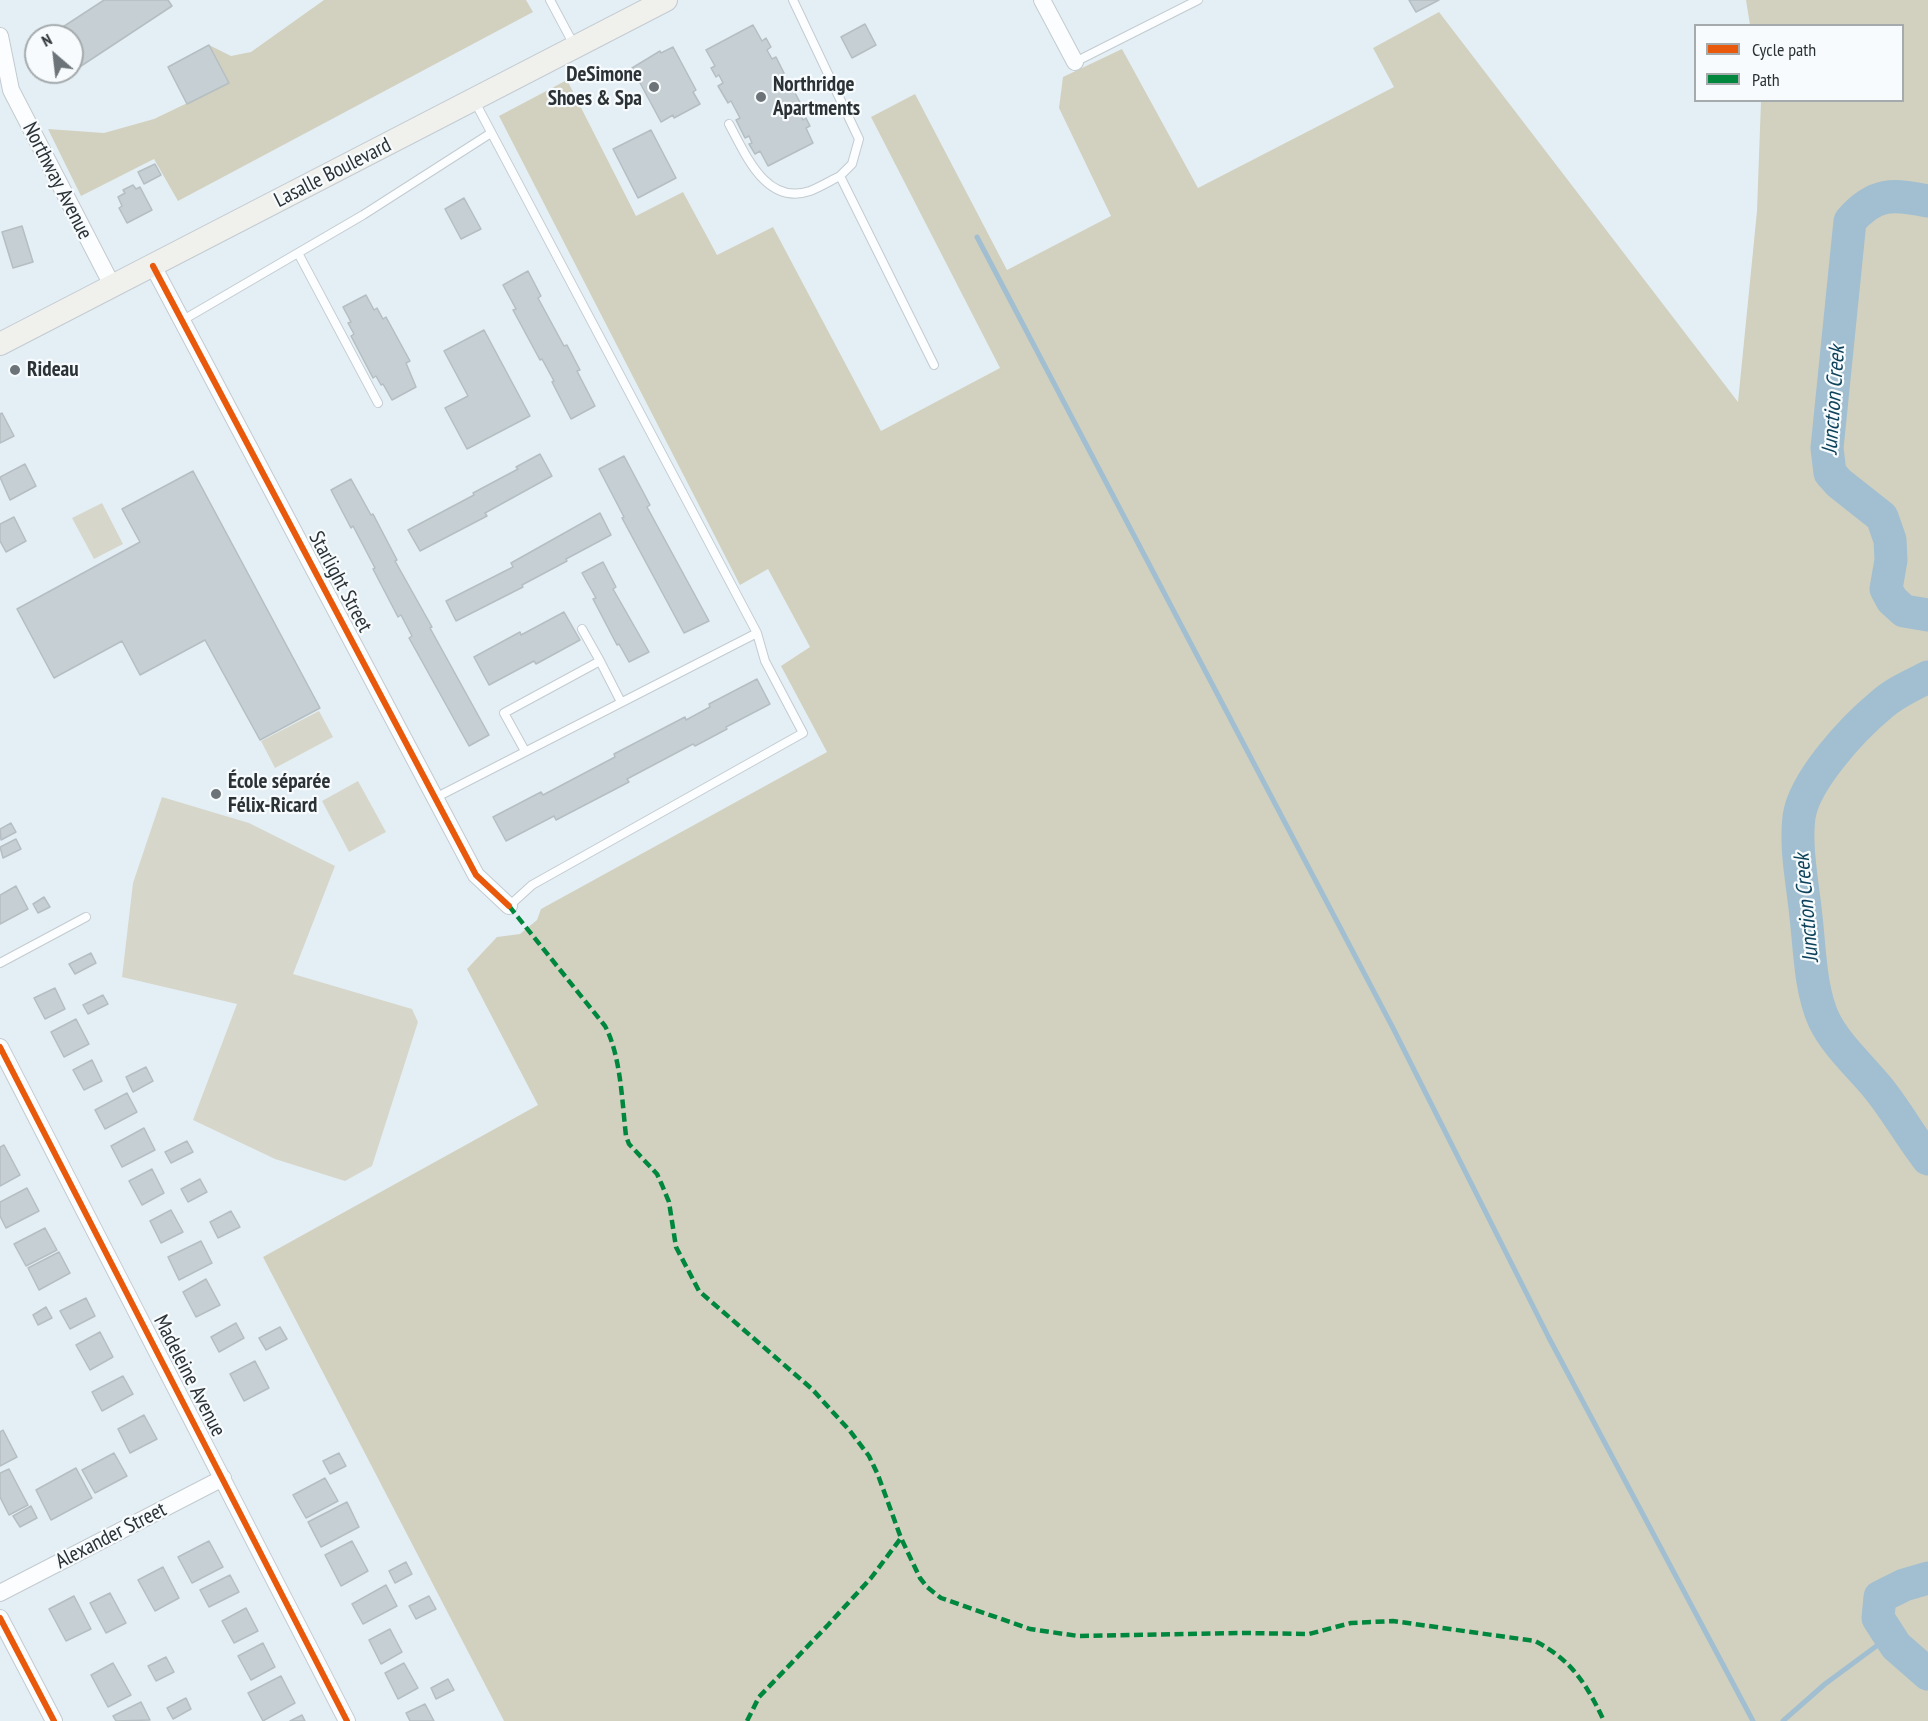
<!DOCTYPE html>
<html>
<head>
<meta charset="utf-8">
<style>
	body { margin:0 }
	#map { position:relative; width:1928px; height:1721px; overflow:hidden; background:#e4eff5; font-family:"PT Sans Narrow",sans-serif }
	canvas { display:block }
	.legend { position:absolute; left:1694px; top:24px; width:210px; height:78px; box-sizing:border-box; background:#f7fbfd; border:2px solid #a5abad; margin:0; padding:8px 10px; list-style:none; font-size:18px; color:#2b3236 }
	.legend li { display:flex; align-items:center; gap:12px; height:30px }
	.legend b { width:30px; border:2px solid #a5abad }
	.north { position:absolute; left:24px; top:24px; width:60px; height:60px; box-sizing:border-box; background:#f7fbfd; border:2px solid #a5abad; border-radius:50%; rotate:332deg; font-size:16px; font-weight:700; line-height:24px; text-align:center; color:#2b3236 }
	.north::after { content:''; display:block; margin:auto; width:21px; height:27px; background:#6c7479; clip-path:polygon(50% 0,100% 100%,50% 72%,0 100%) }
</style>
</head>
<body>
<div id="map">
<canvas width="1928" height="1721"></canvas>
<ul class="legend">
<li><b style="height:8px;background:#e8590c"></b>Cycle path</li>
<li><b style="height:8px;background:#00873e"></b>Path</li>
</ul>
<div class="north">N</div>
</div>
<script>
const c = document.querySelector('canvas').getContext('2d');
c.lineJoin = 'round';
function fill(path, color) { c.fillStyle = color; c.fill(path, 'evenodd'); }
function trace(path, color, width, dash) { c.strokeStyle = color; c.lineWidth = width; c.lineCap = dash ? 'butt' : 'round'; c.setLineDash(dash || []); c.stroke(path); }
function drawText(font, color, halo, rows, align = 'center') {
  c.font = font + ' "PT Sans Narrow",sans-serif'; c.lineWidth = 4.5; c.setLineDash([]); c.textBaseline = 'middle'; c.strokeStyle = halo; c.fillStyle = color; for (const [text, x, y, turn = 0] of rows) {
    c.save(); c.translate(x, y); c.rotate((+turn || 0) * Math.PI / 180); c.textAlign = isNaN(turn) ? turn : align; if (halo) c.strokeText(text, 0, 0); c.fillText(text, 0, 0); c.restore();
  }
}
const green = new Path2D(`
	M102,503L123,544L94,559L72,518Z
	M319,711L333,737L275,768L261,741Z
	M358,781L386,832L349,852L322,801Z
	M162,797L249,823L335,866L293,974L412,1009L418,1022L372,1166L345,1181L275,1159L193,1120L237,1004L122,977L133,883Z`);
const forest = new Path2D(`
	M324,0H526L533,12L178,201L154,159L81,196L48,129L104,133L154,119L229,83L209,45L231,56L251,52Z
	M1746,0H1928V1721H504L263,1257L538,1105L467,969L497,937L520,934L537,920L541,909L827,752L781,666L810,647L768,569L740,585L499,116L567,80L636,216L683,192L717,255L773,227L881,431L1000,368L871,117L915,94L1007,270L1111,216L1059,108L1063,77L1122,49L1198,188L1394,87L1373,48L1439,12L1738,402L1757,211L1761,101L1902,100V26L1750,25Z`);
const stream = new Path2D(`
	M977,237L1393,1028L1549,1338L1753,1721
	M1783,1721L1825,1684L1890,1636`);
const river = new Path2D(`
	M1928,201C1893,194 1875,192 1850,221L1827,448L1830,473L1839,483L1882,517L1890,540L1891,560L1886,589L1892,600L1904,611L1928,615
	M1928,677C1912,685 1894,693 1881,705C1853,728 1804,781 1799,817C1795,849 1803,885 1806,917C1810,951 1810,989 1824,1020C1836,1045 1861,1067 1878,1088C1896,1110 1910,1136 1928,1159
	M1928,1578L1904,1585L1880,1597L1878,1618L1896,1646L1928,1674`);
const building = new Path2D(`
	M104,0H168L172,6L72,72V36H49Z
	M1409,0H1439L1416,12Z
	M865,24L876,45L852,58L841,37Z
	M753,25L762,41L766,38L771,47L767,50L772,59L776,57L784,73L780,75L788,92L793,89L803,108L798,110L803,120L806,118L810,126L806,128L813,143L768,166L760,151L755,154L749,144L752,143L749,136L745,138L736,120L740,118L731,101L728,103L718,86L723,83L719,75L716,77L711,68L715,66L706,50Z
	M209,45L229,83L187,104L168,67Z
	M673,47L696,90L693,92L700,104L674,118L673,115L661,122L632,68L660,51L661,53Z
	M651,130L676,178L638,198L613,149Z
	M155,164L161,175L144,184L138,172Z
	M133,185L136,189L140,187L152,210L127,223L119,208L122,206L118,197L125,193L123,190Z
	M464,198L481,229L461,239L445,209Z
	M22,226L33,262L13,268L2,232Z
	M528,271L541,296L538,298L564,346L567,345L580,370L577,371L595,406L571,419L552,382L554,381L542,359L540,360L513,310L516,309L503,285Z
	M366,295L374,310L377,308L383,319L386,317L410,361L406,363L416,387L392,400L383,384L381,385L376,376L373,378L351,336L354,334L348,323L351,322L343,307Z
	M484,330L530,416L467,449L445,408L468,396L444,351Z
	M2,413L14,436L0,443V414Z
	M540,454L552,476L485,513L487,516L420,551L408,530L474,495L473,493L518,469L516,467Z
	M624,456L650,505L647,507L709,621L684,633L622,518L624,517L599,469Z
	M25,464L36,486L10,500L0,477Z
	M193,471L320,708L260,740L205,640L140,675L122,641L54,678L17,609L140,542L122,509Z
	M351,479L371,515L373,514L397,560L395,561L432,627L430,628L489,735L469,746L409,638L412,636L401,615L398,617L373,569L375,568L353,526L351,528L331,490Z
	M600,513L611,535L566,559L567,561L522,585L523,587L456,621L446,601L513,567L511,563Z
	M14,517L26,541L6,552L0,541V524Z
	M603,562L616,587L613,589L649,652L629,662L619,644L617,645L593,599L596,598L582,573Z
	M564,612L580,640L536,664L534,661L489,685L474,657L520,632L521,635Z
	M757,679L770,704L726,727L727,729L695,746L693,744L627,779L629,782L556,820L554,816L506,841L493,817L541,792L543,795L615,757L614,754L685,717L686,720L710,707L709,704Z
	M11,823L16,832L1,840L0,829Z
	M16,839L21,849L3,858L0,847Z
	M16,886L28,909L0,924V895Z
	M44,897L50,907L38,913L33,904Z
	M91,953L96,963L75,974L69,964Z
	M55,988L65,1009L45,1019L34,998Z
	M103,995L108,1004L88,1014L83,1005Z
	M76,1019L89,1044L64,1057L51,1032Z
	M92,1060L102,1081L84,1090L73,1070Z
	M146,1067L153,1081L133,1092L126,1077Z
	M127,1093L137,1112L105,1129L95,1110Z
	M144,1128L155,1150L122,1167L111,1146Z
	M187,1141L193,1152L171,1163L165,1152Z
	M4,1145L20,1175L0,1186V1147Z
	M152,1169L164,1193L142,1205L129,1181Z
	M200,1179L207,1192L188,1202L181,1189Z
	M27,1188L39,1211L6,1228L0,1216V1202Z
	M171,1210L183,1232L161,1243L150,1221Z
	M231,1211L240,1227L218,1238L210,1222Z
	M45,1228L57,1250L26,1266L14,1244Z
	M201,1241L212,1263L179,1280L168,1257Z
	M59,1252L70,1273L39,1290L28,1268Z
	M206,1279L220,1305L196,1317L183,1292Z
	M86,1298L95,1316L70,1329L60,1311Z
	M46,1307L52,1318L38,1325L33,1315Z
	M236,1323L244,1338L219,1352L211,1337Z
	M280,1327L287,1339L266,1350L259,1338Z
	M100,1332L113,1357L90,1370L76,1345Z
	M255,1361L269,1388L244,1401L230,1374Z
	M123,1376L133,1394L102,1411L92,1392Z
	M144,1415L157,1439L130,1453L118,1429Z
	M3,1430L17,1457L0,1466V1432Z
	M114,1453L127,1476L95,1493L82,1470Z
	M339,1453L346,1466L330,1474L323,1461Z
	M76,1468L92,1498L51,1520L36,1490Z
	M9,1469L28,1505L9,1515L0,1497V1473Z
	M325,1478L338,1501L306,1518L293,1495Z
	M347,1502L359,1527L321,1547L308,1522Z
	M31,1506L37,1518L20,1527L13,1516Z
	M209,1541L223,1567L192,1583L178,1557Z
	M352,1541L368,1571L341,1586L325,1555Z
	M406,1562L412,1574L395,1583L389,1571Z
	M163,1567L179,1598L155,1611L138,1580Z
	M230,1575L239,1592L209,1607L200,1590Z
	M386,1585L397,1606L363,1624L352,1604Z
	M110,1593L126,1623L106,1633L90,1603Z
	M74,1596L91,1629L66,1641L49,1609Z
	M429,1596L436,1609L416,1619L409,1606Z
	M246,1608L258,1631L234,1643L222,1621Z
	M390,1629L402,1652L381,1664L369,1640Z
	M263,1643L275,1667L251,1680L238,1656Z
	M166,1657L174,1672L156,1681L148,1666Z
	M113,1663L131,1695L108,1707L91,1675Z
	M404,1663L418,1688L398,1699L385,1673Z
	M281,1676L295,1703L263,1721L248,1693Z
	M448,1679L454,1690L436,1699L431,1688Z
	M186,1698L191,1709L173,1719L167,1708Z
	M141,1702L150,1720L116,1721L113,1716Z
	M425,1704L434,1721H410L406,1713Z
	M302,1715L305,1721H290Z`);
const lane = new Path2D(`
	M550,0L574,45
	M793,0L859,139L852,164L840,176L934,365
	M1075,62L1198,0
	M729,124C746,155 766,206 810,191C820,187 830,181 840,176
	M298,253L378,403
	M183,320L363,215L491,133
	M582,629L600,661
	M525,751L504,713L600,661L621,702
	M435,798L757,633L474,100
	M509,906L532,885L803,733L765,661L757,633
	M0,963L86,917`);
const street = new Path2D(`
	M1042,0L1075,62
	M0,36L11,90L113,287
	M153,266L476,875L509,906
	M0,1047L347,1721
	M0,1593L223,1478
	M0,1618L54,1721`);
const secondary = new Path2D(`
	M0,344L666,0`);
const quiet = new Path2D(`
	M509,906L605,1026C621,1056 622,1102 626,1136L629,1144L657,1174L662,1185L669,1202L676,1247L699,1291L812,1389L850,1431L869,1456L878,1475L901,1538L920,1578L927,1587L941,1598L1030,1629L1078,1636L1244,1633L1309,1634L1351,1623L1393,1621L1535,1641C1572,1660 1587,1685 1604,1721
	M747,1721L759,1697L828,1625L871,1578L901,1538`);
const cycleway = new Path2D(`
	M153,266L476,875L509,906
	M0,1047L347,1721
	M0,1618L54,1721`);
const markers = [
	[654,87,6,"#6c7479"],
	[761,97,6,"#6c7479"],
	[15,370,6,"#6c7479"],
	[216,794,6,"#6c7479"]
];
const poiNames = [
	["DeSimone",642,75,"right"],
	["Shoes & Spa",642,99,"right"],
	["Northridge",773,85],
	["Apartments",773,109],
	["Rideau",27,370],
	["École séparée",228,782],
	["Félix-Ricard",228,806]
];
const streetNames = [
	["Lasalle Boulevard",333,173,-27],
	["Northway Avenue",57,181,63],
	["Starlight Street",340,582,62],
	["Madeleine Avenue",189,1376,63],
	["Alexander Street",111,1536,-27]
];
const waterNames = [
	["Junction Creek",1834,400,-86],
	["Junction Creek",1807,908,-95]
];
fill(green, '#d6d7ca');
fill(forest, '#d2d1bf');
trace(stream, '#a1bfd1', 5);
trace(river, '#a1bfd1', 33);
fill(building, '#c6cfd3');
trace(building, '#b5bec2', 1.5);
trace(lane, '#c3cbd0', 10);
trace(street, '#c3cbd0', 18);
trace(secondary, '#c3cbd0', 24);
trace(lane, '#fbfdfe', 8);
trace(street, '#fbfdfe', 16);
trace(secondary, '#f0f1ed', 22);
trace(quiet, '#00873e', 4.5, [9, 4.5]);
trace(cycleway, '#e8590c', 6);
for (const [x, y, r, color] of markers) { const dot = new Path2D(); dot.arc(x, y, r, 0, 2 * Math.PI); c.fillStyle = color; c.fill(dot); trace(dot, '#f7fbfd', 2); }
drawText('bold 21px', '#2b3236', '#f7fbfd', poiNames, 'left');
drawText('21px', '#2b3236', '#f7fbfd', streetNames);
drawText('italic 22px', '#0d425a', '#f7fbfd', waterNames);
</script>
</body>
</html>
